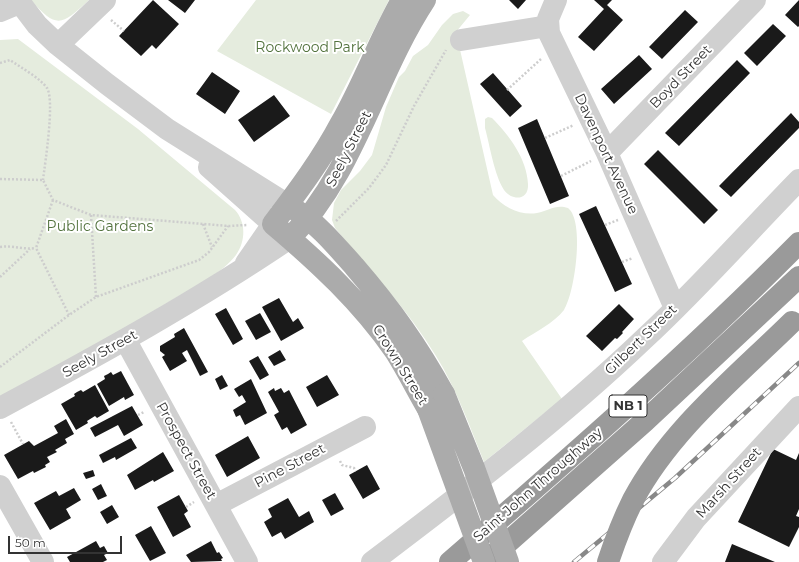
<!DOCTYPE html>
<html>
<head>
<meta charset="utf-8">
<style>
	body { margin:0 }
	#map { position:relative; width:799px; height:562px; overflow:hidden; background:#fff; font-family:Montserrat,sans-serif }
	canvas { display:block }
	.scale { position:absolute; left:8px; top:536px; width:114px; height:18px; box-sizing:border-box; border:2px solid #333; border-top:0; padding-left:5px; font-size:12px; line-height:14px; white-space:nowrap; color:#333; -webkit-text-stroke:3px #fff; paint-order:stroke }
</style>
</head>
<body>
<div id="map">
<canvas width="799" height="562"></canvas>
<div class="scale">50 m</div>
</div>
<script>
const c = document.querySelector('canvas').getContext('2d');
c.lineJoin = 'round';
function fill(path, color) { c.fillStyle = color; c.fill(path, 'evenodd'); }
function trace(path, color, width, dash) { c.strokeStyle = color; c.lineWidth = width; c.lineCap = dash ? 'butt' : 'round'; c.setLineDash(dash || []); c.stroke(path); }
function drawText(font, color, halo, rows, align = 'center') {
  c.font = font + ' Montserrat,sans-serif'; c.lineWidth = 4; c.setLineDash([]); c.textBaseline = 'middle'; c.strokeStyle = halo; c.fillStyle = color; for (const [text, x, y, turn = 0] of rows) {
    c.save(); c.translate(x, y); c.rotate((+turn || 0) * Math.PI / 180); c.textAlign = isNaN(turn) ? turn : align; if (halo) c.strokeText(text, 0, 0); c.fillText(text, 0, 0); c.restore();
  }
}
const green = new Path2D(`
	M31,0H89C62,25 57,30 31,0Z
	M256,0H389L331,114L217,51Z
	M463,11L470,15L456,32L493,195C503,207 521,216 537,213C549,211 555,204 568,208C585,221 575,293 564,310C554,323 535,332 522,341L562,399L484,462C470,427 456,388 436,356C408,310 369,269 335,228L332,220L334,203L341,190L360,171L372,155L386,107L399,77L405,71L413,56L428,45L442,25L453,14Z
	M18,39L138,129L235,210C246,222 246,241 236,255C223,273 192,288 172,300C116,334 58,365 0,397V40Z
	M488,117L492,118C509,135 527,159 528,184C529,201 512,201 504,190C494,174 490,146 485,128V119Z`);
const building = new Path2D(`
	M153,0L179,24L156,49L152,45L141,56L119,36Z
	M168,0H195L185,13Z
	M509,0H526L518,9Z
	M594,0H612L607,5L623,20L594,51L578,37L604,9Z
	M799,0V26L798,27L785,15Z
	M685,10L698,22L662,59L649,47Z
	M773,24L786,36L757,66L744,53Z
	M639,55L652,69L614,104L601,89Z
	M737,60L750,73L679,146L665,133Z
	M212,72L240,91L225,114L196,94Z
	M493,73L522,106L510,117L480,84Z
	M274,95L290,116L254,142L238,120Z
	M791,113L799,122V128L731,197L719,186Z
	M537,119L569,196L550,204L518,128Z
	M658,150L718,210L704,224L644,164Z
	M596,206L632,284L615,292L579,214Z
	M279,298L293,322L298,318L304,328L281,341L262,307Z
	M619,304L634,319L622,332L623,333L617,339L615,338L602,351L586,336Z
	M226,308L243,339L233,345L215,314Z
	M260,313L271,332L256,340L245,321Z
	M184,328L208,372L200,376L187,350L182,353L187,361L170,371L162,357L165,355L160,351V346L175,337L174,334Z
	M280,350L286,360L274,366L268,357Z
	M258,356L269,375L260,380L249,361Z
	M121,371L134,395L125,400L124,397L109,406L97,384L105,379L104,376L108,374L111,372L113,375Z
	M222,375L228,386L220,390L215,379Z
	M327,375L339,395L317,407L306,387Z
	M251,379L267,413L245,425L240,415L236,417L233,410L246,402L242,395L239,397L234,389Z
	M95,385L109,411L97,418L95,416L87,421L88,423L76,430L61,404L75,396L74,394L77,392L81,390L83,392Z
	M274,388L275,391L281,388L284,393L289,390L307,425L291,434L287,427L282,430L274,415L279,412L268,392Z
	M132,406L143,425L124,436L118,425L95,437L90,428Z
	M66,419L74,434L65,439L67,443L55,450L57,452L47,457L50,462L45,465L46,467L34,473L33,471L18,479L4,455L29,441L34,446L58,433L54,426Z
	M248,436L260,458L227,477L215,455Z
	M131,438L137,448L116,460L115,457L103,463L99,455Z
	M773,449L796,460L799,453V509L796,516L799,517V527L789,547L738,522Z
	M163,452L174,471L154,482L153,480L135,490L127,475Z
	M367,465L380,489L363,499L349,475Z
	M93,470L95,476L86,479L83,473Z
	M101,484L107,496L98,500L92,489Z
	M74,488L81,500L66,509L71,518L50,530L34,503L56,491L59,496Z
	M335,493L344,509L331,516L322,500Z
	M179,495L188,511L184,514L191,527L173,537L157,507Z
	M288,498L299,517L309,511L314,522L285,539L281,532L272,537L264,522L272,517L268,509Z
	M112,505L119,517L107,524L100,512Z
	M151,526L166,553L150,561L135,535Z
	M96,541L100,548L104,546L108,553L104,555L107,560L103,562H70L67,557Z
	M211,541L217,553L219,552L223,558L221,559L222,561L191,562L186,555Z
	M732,544L775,562H725Z`);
const path = new Path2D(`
	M111,20L124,31
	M0,63L10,60C20,67 40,78 47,88C55,101 45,163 43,180
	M507,90L541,59
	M545,138L574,125
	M561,176L591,161
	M0,179L43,180L53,200L91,215L229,226L247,225
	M53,200L36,248L69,315
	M91,215L96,297
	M336,221L369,188L386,165L414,106L446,50
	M203,224L212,247
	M605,225L618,220
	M0,247C13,245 24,250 36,248
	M622,262L633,258
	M0,277L30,249
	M0,367L69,315L96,297L199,260L209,252L228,226
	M138,415L144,412
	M11,422L23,444
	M340,461L342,465L354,468L356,471
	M186,507L194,502`);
const minor = new Path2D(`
	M18,0L37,25L58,45L107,84L167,129L288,205
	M556,0L548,19L549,33L607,153L675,308
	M0,11L19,3
	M461,40L548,26
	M58,45L105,0
	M607,153L755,0
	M209,167L273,224L246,263
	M126,341L247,562
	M0,408C99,355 197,301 290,238
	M0,486L43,562
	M216,505L365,427
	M372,562C466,491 560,419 645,338C699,288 748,232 799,180
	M663,562L696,518L799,407`);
const major = new Path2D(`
	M402,0C379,40 364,83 341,123C322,159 298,191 273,224C318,262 361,302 395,351C407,370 417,390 428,409
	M297,211C320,226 336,246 354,266C391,309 417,345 444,394
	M290,238C355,172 375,76 425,0`);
const highway = new Path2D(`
	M489,559L645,421L799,277
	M450,562C569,459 688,355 799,243`);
const rail = new Path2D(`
	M574,562L675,478L799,363`);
const majorBridge = new Path2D(`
	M444,394L474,468L508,562
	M428,409L484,562`);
const highwayBridge = new Path2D(`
	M608,562C615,541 623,520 633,500C670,430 736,377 792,322`);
const shields = [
	[628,406,38]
];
const shieldNames = [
	["NB 1",628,406]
];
const parkNames = [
	["Rockwood Park",310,48],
	["Public Gardens",100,227]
];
const streetNames = [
	["Boyd Street",681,77,-46],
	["Seely Street",349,149,-63],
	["Davenport Avenue",606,154,65],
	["Gilbert Street",641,340,-44],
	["Seely Street",100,354,-29],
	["Crown Street",400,365,58],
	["Prospect Street",186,451,61],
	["Pine Street",290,466,-28],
	["Marsh Street",729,483,-48],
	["Saint John Throughway",538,485,-41]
];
fill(green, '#e5ecde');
fill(building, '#1a1a1a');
trace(path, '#cdcdcd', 2.5, [2, 2]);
trace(minor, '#d0d0d0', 22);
trace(major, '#ababab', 22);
trace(highway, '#9a9a9a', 22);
trace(rail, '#888', 4.5);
trace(rail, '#fff', 3, [9]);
trace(majorBridge, '#ababab', 22);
trace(highwayBridge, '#9a9a9a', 22);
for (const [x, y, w] of shields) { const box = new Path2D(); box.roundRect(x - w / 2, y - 11, w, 22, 3); c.fillStyle = '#fff'; c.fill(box); trace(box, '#333', 1); }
drawText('bold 13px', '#333', null, shieldNames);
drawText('14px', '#52723d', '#fff', parkNames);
drawText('14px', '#333', '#fff', streetNames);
</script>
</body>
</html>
